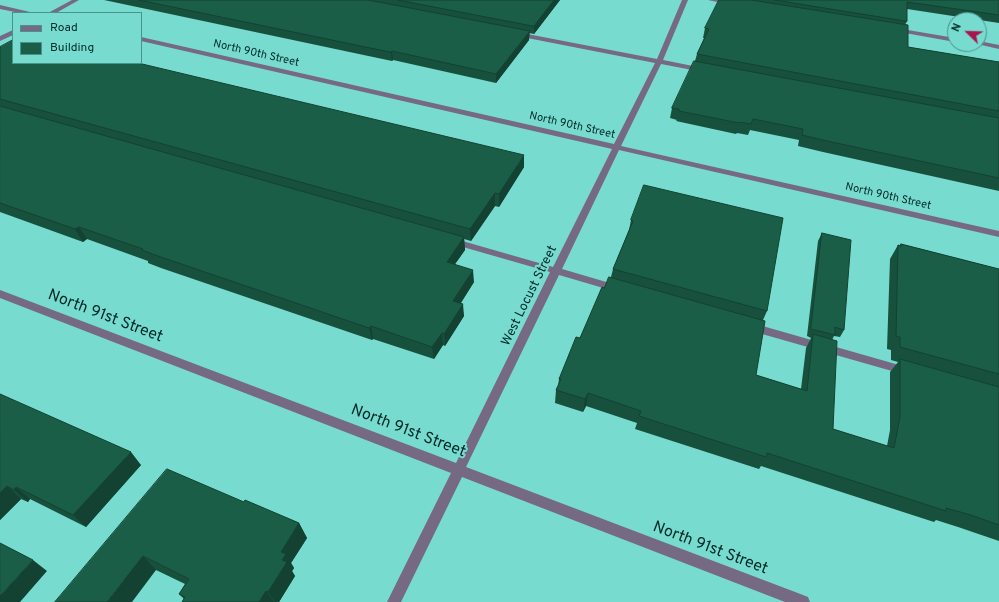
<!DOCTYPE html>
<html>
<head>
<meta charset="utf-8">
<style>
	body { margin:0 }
	#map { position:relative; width:999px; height:602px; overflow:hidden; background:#78dbcf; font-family:Overpass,sans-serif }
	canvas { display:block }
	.legend { position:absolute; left:12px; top:12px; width:130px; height:52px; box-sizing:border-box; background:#78dbcf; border:1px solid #48948b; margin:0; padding:5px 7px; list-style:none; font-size:12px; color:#002a26 }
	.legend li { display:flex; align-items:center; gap:8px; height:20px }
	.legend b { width:20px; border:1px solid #48948b }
	.north { position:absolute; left:947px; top:12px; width:40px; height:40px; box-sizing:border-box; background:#78dbcf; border:1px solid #48948b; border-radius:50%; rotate:293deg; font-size:11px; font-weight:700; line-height:16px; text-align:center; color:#002a26 }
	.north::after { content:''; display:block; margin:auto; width:14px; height:18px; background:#a9164e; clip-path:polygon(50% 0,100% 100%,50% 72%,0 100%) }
</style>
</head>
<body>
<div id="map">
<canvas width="999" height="602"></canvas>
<ul class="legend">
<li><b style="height:5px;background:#756983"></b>Road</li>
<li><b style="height:11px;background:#1b5e47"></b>Building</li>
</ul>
<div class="north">N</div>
</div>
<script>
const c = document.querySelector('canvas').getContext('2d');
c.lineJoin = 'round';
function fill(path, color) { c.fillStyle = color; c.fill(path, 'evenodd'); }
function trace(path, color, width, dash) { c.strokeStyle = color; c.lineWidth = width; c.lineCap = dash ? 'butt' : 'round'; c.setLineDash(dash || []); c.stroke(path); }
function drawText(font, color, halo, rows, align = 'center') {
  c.font = font + ' Overpass,sans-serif'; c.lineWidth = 4; c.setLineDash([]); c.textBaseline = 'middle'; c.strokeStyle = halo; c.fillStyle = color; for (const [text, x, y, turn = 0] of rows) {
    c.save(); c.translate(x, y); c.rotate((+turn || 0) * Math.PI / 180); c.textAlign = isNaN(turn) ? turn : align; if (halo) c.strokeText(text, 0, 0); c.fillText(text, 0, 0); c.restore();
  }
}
const minor = new Path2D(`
	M72,0H79L56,13H48Z
	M682,0H688L663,60L703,68L706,70L703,72L661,64L621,146L999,231V237L619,150L562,269L620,286L622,288L617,292L559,275L466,467L803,595L808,597L810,602H785L462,477L401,602H387L451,473L0,298V290L456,463L550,272L449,243L447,241L452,238L553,267L612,149L141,41V37L614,144L655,63L517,36L514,34L517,32L657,59Z
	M708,0H723L735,3L732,5Z
	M0,5L30,12L31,13H20L0,9Z
	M896,28L955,38V42L894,31V29Z
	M13,30V35L0,41V36Z
	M979,41L999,45V49L977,44H979Z
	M752,323L906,367L910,368L911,371L910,374L906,375L748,330L747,327L748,324Z`);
const wall = new Path2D(`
	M104,0H560L534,34L529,33V40L496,83L393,60L392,61Z
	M719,0H999V23L907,9V21L905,25L908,47L999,62V191L823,152L798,146L799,140L750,130L748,135L737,133L736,134L676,121L677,120L670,118L672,108L695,61L697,54L704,38H703L705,28Z
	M0,47L524,167L499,207L495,206L471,241L464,239L465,250L455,264L474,282L461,303L464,316L445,346L443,345L434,359L373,339L372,340L161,268L148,263V261L87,239L83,242L0,212Z
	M644,185L767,311L763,320L756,375L801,389L806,348L811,338L807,336L818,241L822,233L844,330L840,337L834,336L832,340L833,429L887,446L890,430V372L898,362L891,360V350L887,349L890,259L898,245H900L901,244L999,269V541L958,527L936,520L934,522L761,466L759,469L635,429L637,423L586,406L583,412L555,403L556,390L558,387L559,379L580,338L604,288L611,277L613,269L629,230L631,220Z
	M0,394L141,465L86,527L30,499L28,502L21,499L0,520Z
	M244,502L299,523L307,538L291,563L294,568L292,571L295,576L279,602H182L184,599L179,594L185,584L156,570L55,602Z`);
const shadedWall = new Path2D(`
	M554,0H560L534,34V26Z
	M530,31L529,40L496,83V74Z
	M392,51L393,60L392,61L391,52Z
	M524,155V167L499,207V194Z
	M495,193V206L471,241L470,229Z
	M79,227L87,239L83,242L75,229Z
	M464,237L465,250L448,274L447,262Z
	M473,270L474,282L454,313L453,301Z
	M463,304L464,316L445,346L444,334Z
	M371,326L373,339L372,340L369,328Z
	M442,333L443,345L434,359L432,347Z
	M588,393L586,406L583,412L585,399Z
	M131,452L141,465L86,527L73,515Z
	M7,486L21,499L0,520V493Z
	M16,487L30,499L28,502L14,490Z
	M299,523L307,538L291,563L294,568L292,571L295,576L279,602H275L268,592L282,560L281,552Z
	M143,556L156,570L132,602H107Z
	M33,560L47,571L20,602H0V596Z
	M266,591L274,602H259Z`);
const building = new Path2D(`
	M139,0H368L530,31L496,74L392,51L391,52Z
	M398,0H554L534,26Z
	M719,0H751L908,25V47L999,62V111L697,54L709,29L705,28Z
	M775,0H999V15L907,2V21Z
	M13,40V63H138L524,155L499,194L495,193L470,229L0,99V47Z
	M694,61L999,118V178L827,141L802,135L803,129L753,119L751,124L740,122L739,123L679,111V109L672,108Z
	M0,106L464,237L447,262L473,270L453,301L463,304L444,334L442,333L432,347L371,326L369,328L155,255L142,250L143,249L79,227L75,229L0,203Z
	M644,185L783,218L767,311L613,269L633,221L631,220Z
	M822,233L851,240L844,330L835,327V335L811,329Z
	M901,244L999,269V374L900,347V337L896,336L898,245L901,246Z
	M609,277L765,321L756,375L807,391L813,334L837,341L833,429L894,448L900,417V359L999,387V525L971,515L946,508V511L767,453L766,457L639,416L641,411L588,393L585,399L556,390L561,379H559L576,337L580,338L602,287L604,288Z
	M0,394L131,452L73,515L16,487L14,490L7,486L0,493Z
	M167,469L244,502L245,500L299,523L281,552L286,554L282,560L287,562L268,592L266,591L259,602H182L185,597L179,594L189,579L143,556L107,602H55Z
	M0,543L33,560L0,596Z`);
const farStreetnames = [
	["North 90th Street",256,54,13],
	["North 90th Street",572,126,13],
	["North 90th Street",888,197,13]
];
const streetNames = [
	["West Locust Street",530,296,-64]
];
const nearStreetnames = [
	["North 91st Street",105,317,21],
	["North 91st Street",408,432,21],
	["North 91st Street",710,549,21]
];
fill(minor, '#756983');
fill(wall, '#17513d');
fill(shadedWall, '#134232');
fill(building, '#1b5e47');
trace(building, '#134232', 1);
drawText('11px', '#002a26', '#78dbcf', farStreetnames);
drawText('13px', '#002a26', '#78dbcf', streetNames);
drawText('16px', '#002a26', '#78dbcf', nearStreetnames);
</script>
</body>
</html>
